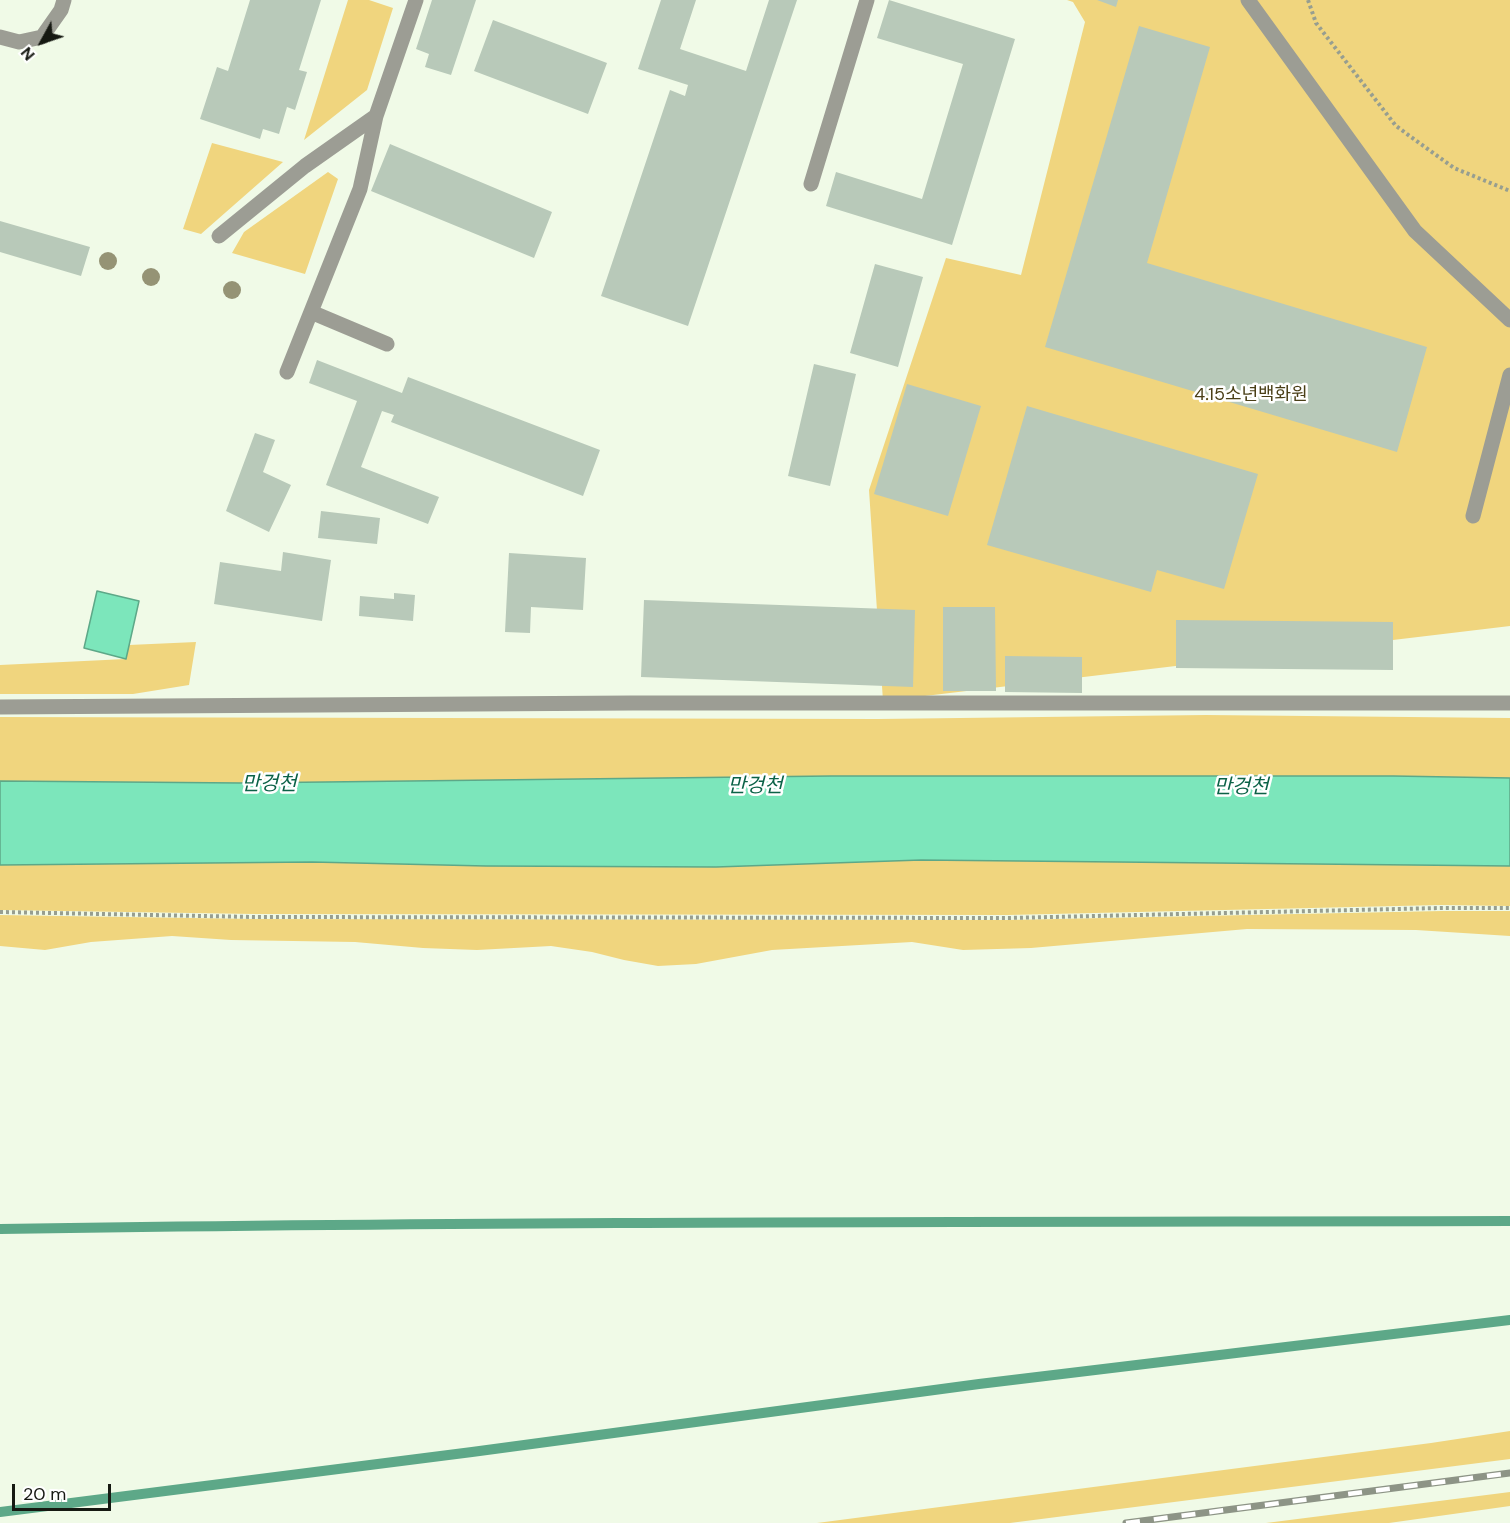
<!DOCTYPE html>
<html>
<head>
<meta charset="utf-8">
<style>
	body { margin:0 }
	#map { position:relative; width:1510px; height:1523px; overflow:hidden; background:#f0fae7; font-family:"DM Sans",sans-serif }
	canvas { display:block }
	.north { position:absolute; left:12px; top:12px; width:60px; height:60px; -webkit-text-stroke:4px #fff; paint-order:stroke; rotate:230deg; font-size:16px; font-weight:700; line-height:24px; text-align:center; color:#161912 }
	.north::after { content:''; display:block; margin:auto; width:21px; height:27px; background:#161912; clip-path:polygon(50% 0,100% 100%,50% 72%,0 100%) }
	.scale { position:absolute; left:12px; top:1484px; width:99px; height:27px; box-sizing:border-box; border:3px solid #161912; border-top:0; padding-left:8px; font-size:18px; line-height:21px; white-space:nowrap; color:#161912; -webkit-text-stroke:4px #fff; paint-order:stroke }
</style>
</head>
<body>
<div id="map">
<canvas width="1510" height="1523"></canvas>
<div class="north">N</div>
<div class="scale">20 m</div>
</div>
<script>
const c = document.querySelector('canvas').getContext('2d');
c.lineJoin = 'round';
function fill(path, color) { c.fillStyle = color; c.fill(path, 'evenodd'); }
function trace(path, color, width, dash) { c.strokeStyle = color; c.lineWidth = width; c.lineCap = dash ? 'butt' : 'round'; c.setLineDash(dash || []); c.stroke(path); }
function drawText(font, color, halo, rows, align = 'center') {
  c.font = font + ' "DM Sans","Noto Sans KR",sans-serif'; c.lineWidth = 5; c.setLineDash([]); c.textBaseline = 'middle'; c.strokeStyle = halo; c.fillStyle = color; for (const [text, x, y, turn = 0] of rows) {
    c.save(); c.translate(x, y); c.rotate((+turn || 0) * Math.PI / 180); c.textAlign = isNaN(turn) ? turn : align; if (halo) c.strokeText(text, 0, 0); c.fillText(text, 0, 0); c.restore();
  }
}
const green = new Path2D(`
	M348,0H369L393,8L367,90L304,140Z
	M1067,0H1510V626L883,701L869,490L946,258L1021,275L1085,22L1073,2Z
	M212,143L283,162L201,234L183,229Z
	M328,172L338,179L305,274L232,253L244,232Z
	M196,642L189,685L133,694H0V665L126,659L129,645Z
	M1206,715L1510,718V778L1393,776H831L241,783L0,781V717L878,719Z
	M921,860L1510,866V906L1441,905L1008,915L254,914L0,910V865L312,862L486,866L716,867Z
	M1442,911H1510V936L1416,930L1247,929L1031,948L963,950L912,942L772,950L696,964L658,966L624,960L592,952L551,946L477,950L423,948L355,942L231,940L172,936L91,942L45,950L0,946V915L254,919L1008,920Z
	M1510,1431V1459L1010,1523H817L1431,1443Z
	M1510,1492V1506L1389,1523H1266Z`);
const water = new Path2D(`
	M97,591L139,601L126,659L84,648Z
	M831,776H1393L1510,778V866L921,860L716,867L486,866L312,862L0,865V781L241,783Z`);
const stream = new Path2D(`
	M0,1229C503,1221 1007,1222 1510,1221
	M0,1512L472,1452L979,1384L1510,1320`);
const building = new Path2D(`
	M250,0H321L299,70L307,72L295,110L287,107L279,134L263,129L260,139L200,119L217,67L228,71Z
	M432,0H476L451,75L425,67L429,54L416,49Z
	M661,0H696L680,49L746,71L769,0H797L688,326L601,296L670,90L685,96L688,85L638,69Z
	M889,0L1015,39L952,245L826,206L836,172L922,199L963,64L877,38Z
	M1097,0H1118L1116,7Z
	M493,20L607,63L588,114L474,71Z
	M1139,26L1210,47L1147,263L1427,347L1397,452L1045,347Z
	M390,144L552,212L534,258L371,191Z
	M0,221L90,247L81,276L0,252Z
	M875,264L923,277L898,367L850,353Z
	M317,360L402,393L408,377L600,450L583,496L391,422L394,415L382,411L361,467L439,497L428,524L326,485L357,401L309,383Z
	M814,364L856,374L830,486L788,476Z
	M907,384L981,406L948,516L874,494Z
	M1027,406L1258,474L1224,589L1157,570L1151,592L987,545Z
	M255,433L275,440L263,472L291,485L269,532L226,511Z
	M321,511L380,518L377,544L318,538Z
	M283,552L331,560L322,621L214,604L220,562L281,571Z
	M509,553L586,558L583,610L531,607L530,633L505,632Z
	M394,593L415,595L413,621L359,616L360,596L394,599Z
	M644,600L915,610L913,687L641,677Z
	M943,607H995L996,691H943Z
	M1176,620L1393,622V670L1176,668Z
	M1005,656L1082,657V693L1005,692Z`);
const path = new Path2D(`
	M1308,0L1316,23L1396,126L1454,168L1510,191
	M0,912L254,917L1008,918L1441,908H1510`);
const service = new Path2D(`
	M1248,0L1415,231L1510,320
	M811,184L867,0
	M219,236L305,166L376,116L416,0
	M311,312L387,344
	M287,372L360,189L376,116
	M1473,516L1510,375`);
const minor = new Path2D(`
	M0,37L19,42L42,37L61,10L64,0
	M0,707L632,703H1510`);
const rail = new Path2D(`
	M1126,1523L1510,1473`);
const trees = [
	[108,261],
	[151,277],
	[232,290]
];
const parkNames = [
	["4.15소년백화원",1251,395]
];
const waterNames = [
	["만겅천",269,785],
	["만겅천",755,787],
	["만겅천",1241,788]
];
fill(green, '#f0d57e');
fill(water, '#7ce6bb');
trace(water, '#5da888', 1.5);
trace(stream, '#5da888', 10);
fill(building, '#b8c9b9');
trace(path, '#979e90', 4, [3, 3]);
trace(service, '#9c9d94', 15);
trace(minor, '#9c9d94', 15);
trace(rail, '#8d9486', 7);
trace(rail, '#fff', 4.5, [14]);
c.fillStyle = '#959375';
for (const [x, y] of trees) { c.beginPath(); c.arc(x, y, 9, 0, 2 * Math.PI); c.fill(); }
drawText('18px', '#4a3f17', '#fff', parkNames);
drawText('italic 20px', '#0b6247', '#fff', waterNames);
</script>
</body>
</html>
